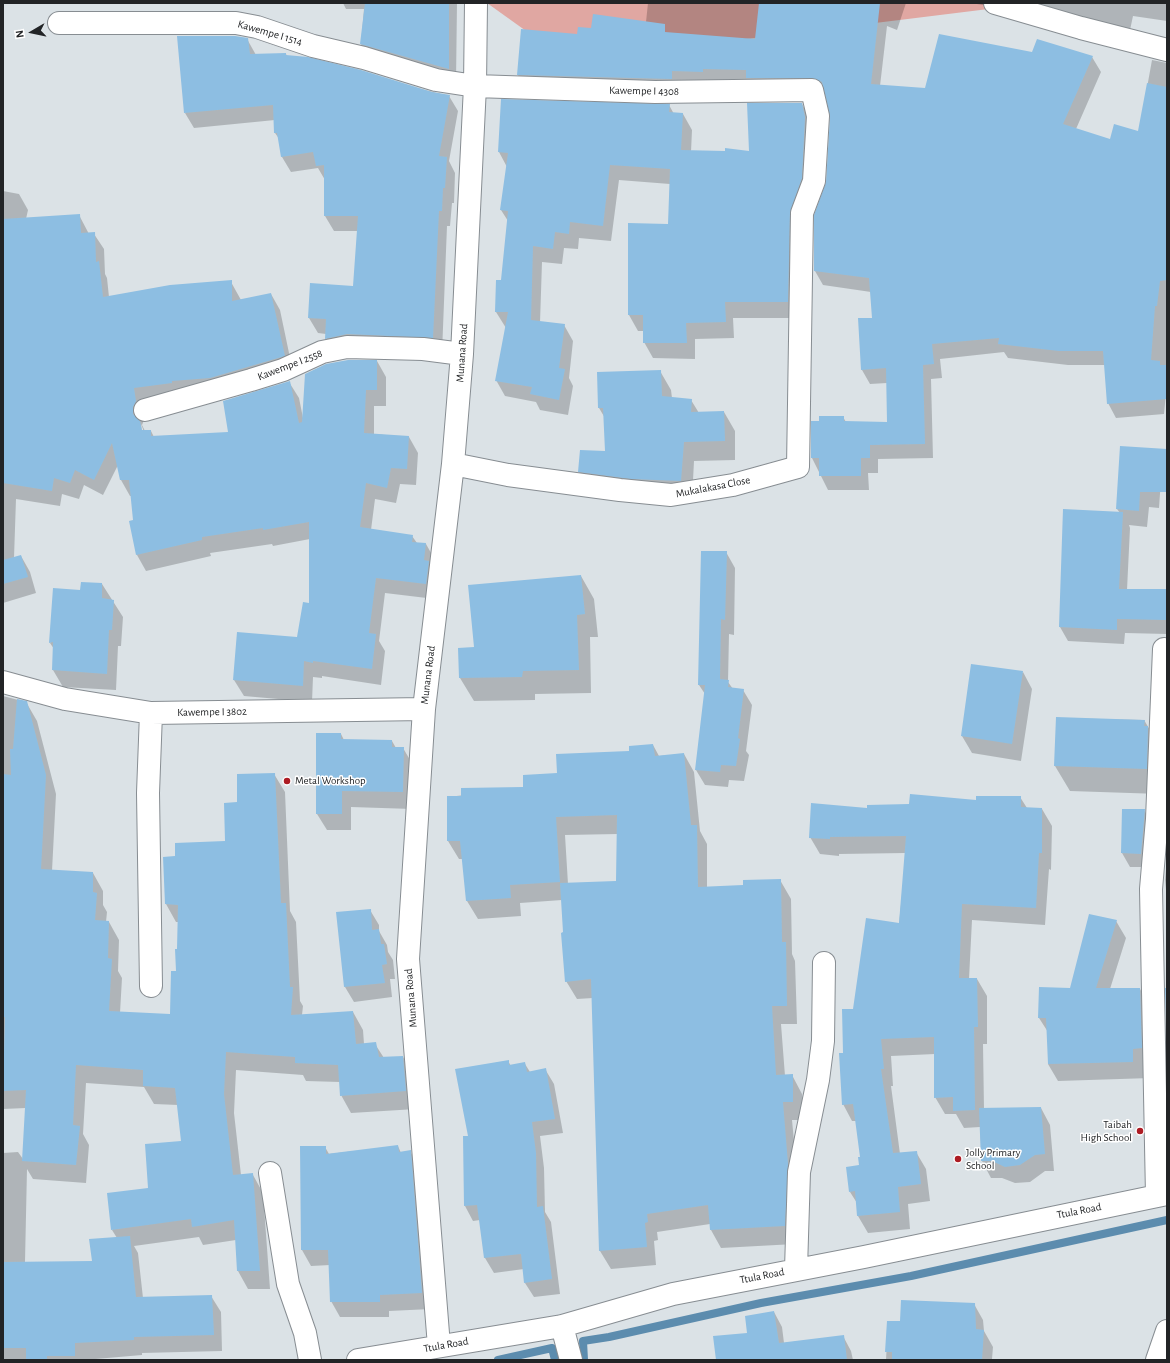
<!DOCTYPE html>
<html>
<head>
<meta charset="utf-8">
<style>
	body { margin:0 }
	#map { position:relative; width:1170px; height:1363px; overflow:hidden; background:#dbe2e6; font-family:"Alegreya Sans",sans-serif }
	canvas { display:block }
	.frame { position:absolute; inset:0; border:4px solid #222426; pointer-events:none }
	.north { position:absolute; left:12px; top:12px; width:40px; height:40px; -webkit-text-stroke:3px #fff; paint-order:stroke; rotate:261deg; font-size:11px; font-weight:700; line-height:16px; text-align:center; color:#222426 }
	.north::after { content:''; display:block; margin:auto; width:14px; height:18px; background:#222426; clip-path:polygon(50% 0,100% 100%,50% 72%,0 100%) }
</style>
</head>
<body>
<div id="map">
<canvas width="1170" height="1363"></canvas>
<div class="frame"></div>
<div class="north">N</div>
</div>
<script>
const c = document.querySelector('canvas').getContext('2d');
c.lineJoin = 'round';
function fill(path, color) { c.fillStyle = color; c.fill(path, 'evenodd'); }
function trace(path, color, width, dash) { c.strokeStyle = color; c.lineWidth = width; c.lineCap = dash ? 'butt' : 'round'; c.setLineDash(dash || []); c.stroke(path); }
function drawText(font, color, halo, rows, align = 'center') {
  c.font = font + ' "Alegreya Sans",sans-serif'; c.lineWidth = 3; c.setLineDash([]); c.textBaseline = 'middle'; c.strokeStyle = halo; c.fillStyle = color; for (const [text, x, y, turn = 0] of rows) {
    c.save(); c.translate(x, y); c.rotate((+turn || 0) * Math.PI / 180); c.textAlign = isNaN(turn) ? turn : align; if (halo) c.strokeText(text, 0, 0); c.fillText(text, 0, 0); c.restore();
  }
}
const green = new Path2D(`
	M487,3H1037L568,61Z`);
const shadow = new Path2D(`
	M343,3H457L456,82L368,57L361,44L364,9H346Z
	M648,3H906L897,30L887,26L880,86L926,89L1033,53L1092,57L1101,72L1076,129L1110,140L1139,132L1152,60L1167,63V383L1164,414L1116,418L1108,403L1105,365H1068L1008,358L1004,352L940,359L942,378L931,379L933,458L878,459V473H868L869,490H828L812,458L843,417L846,422L888,423L887,383L870,384L862,370L873,318L871,292L823,285L815,271L827,182L831,117L826,93L526,89L518,75L578,35L646,22Z
	M971,3H1167V21L1133,16L1130,30Z
	M247,39L256,55L286,54L287,56L449,96L458,111L449,161L455,173L454,203H452L450,226H447L442,353H335L326,338V334L318,333L309,318L311,284L354,287L358,231H334L325,216V180L318,168L291,172L282,157L280,140L275,133V120L194,128L185,113Z
	M802,104L811,120L797,318H733L734,338L695,339V359L653,358L644,342V331H638L629,315L669,225L670,184L619,180L611,241L579,238L578,249L564,248L562,264L542,262L540,323L564,325L573,341L569,378L573,386L568,415L540,410L536,402L505,396L496,380L506,328L496,312L502,281L508,221L501,210L507,167L499,152L669,105L674,114H683L692,130L691,152H750Z
	M3,191L19,194L28,210L26,219L79,215L89,234H94L104,249L105,274L107,278L109,297L231,282L241,300L271,294L280,310L293,372L145,418L142,425L145,431H151L154,437L230,433L289,382L299,398L303,418L377,361L386,377V406H374V434L409,437L418,453L416,485L400,484L396,503L375,499L371,530L412,536L417,543L426,544L435,560V599L385,593L379,641L385,651L381,685L322,676V678L313,677L312,702L244,696L234,680L298,638L310,605V539L273,546L272,544L210,553L211,556L146,571L137,555L132,496H130L121,480L118,465L103,495L84,485L79,499L62,494L60,506L16,499L14,558L21,556L30,572L36,593L3,603ZM141,424L143,429L144,435H142Z
	M660,371L671,390L672,398L691,400L699,413L724,412L735,431V460L694,461L692,500L590,491L579,472L606,452L605,418L599,408Z
	M1162,465L1159,508L1149,507L1147,527L1129,525L1130,528L1127,590H1167V634L1125,633L1124,644L1068,641L1060,627L1120,513L1117,509Z
	M726,552L735,568L734,635L729,634L728,682L733,689L743,690L752,705L746,751L749,755L744,781L729,780L728,787L705,785L696,770L705,694L699,685Z
	M581,576L594,599L598,637H590L591,693L535,694V700L474,701L460,678L459,649L475,648Z
	M102,584L123,617L121,646H118L116,690L63,687L53,670L54,649L50,643L81,591Z
	M1023,672L1032,689L1021,761L972,753L962,736Z
	M3,696L26,702L37,721L56,794L52,871L93,873L103,891V905L107,912L106,922H109L119,940L118,971L122,978L120,1013L171,1015L177,972L179,922H176L166,904L176,857L226,842L238,803L274,774L285,792L290,911L296,922L300,1001L303,1006L302,1015L353,1012L363,1030L364,1044H375L384,1058L403,1057L413,1075L416,1109L351,1113L341,1095L340,1082L306,1081L303,1075L236,1070L234,1113L241,1175H253L263,1193L270,1289H248L238,1271L236,1240L203,1245L199,1237L134,1246L138,1253L143,1298L211,1296L221,1312L222,1351L142,1353V1355L84,1360H3V1153L18,1152L23,1159L26,1108L3,1109ZM86,1083L144,1087L154,1104L178,1105L182,1142L149,1189L112,1230L117,1238L93,1262H25L27,1169L33,1179L86,1183L89,1145L83,1134Z
	M1057,718L1144,720L1159,745L1160,794L1070,791L1055,766Z
	M341,734L344,740L392,741L396,748H403L413,765L412,809L351,807V830H327L317,814Z
	M653,745L659,756L684,754L694,772L700,831L707,844V888L744,886L780,880L791,899L792,954L795,961L797,1024H781L785,1076L792,1075L802,1094L803,1120H792L798,1183L795,1244L721,1248L711,1230L710,1224L657,1232L658,1240L654,1241L656,1265L611,1269L600,1251L593,998L577,999L566,981L562,900L520,903L521,916L478,919L467,901L463,859H459L448,841V797L524,788L558,774ZM618,834L617,882L568,884L565,835Z
	M1020,797L1027,808L1042,809L1052,826L1051,870L1049,869L1045,925L972,920L969,979H977L987,996V1044H983L984,1109L1041,1108L1050,1125L1054,1171H1045L1030,1182L1015,1183L1002,1178H991L982,1161L980,1127L964,1128L956,1114H945L935,1097V1054L891,1056L893,1086H891L900,1154L916,1152L926,1169L930,1201L908,1204L910,1229L868,1233L858,1216L857,1203L850,1192L862,1158L857,1121H852L843,1104L844,1054L854,1010L899,924L906,853L839,854V856L820,854L810,837L868,809Z
	M1144,810L1152,824L1149,867H1130L1122,853Z
	M1167,859V900L1165,880Z
	M370,910L379,925V931L387,945L388,952L393,960L395,979H390L392,997L354,1002L345,987Z
	M1116,921L1126,938L1110,989H1140L1150,1006L1151,1078L1058,1081L1048,1064V1032L1039,1018L1071,989Z
	M508,1061L511,1066L525,1064L530,1072L545,1069L554,1084L563,1133L540,1136L544,1168L545,1212L551,1222L560,1294L534,1297L525,1283L524,1269L494,1273L485,1258L480,1220L473,1221L465,1206L464,1137H469Z
	M398,1146L401,1153L410,1151L419,1167L431,1309L389,1311V1317H340L331,1301L330,1265L311,1266L302,1250L325,1147L329,1154Z
	M974,1304L983,1320L984,1331L993,1347L992,1359L997,1360H886L888,1322H901Z
	M774,1312L782,1327L784,1343L843,1336L851,1351L853,1360H717Z`);
const stream = new Path2D(`
	M498,1360L552,1348L555,1360
	M584,1360L583,1341L609,1337L761,1303L911,1276L1167,1220`);
const building = new Path2D(`
	M365,3H449V69L360,44Z
	M759,3H880L871,84L925,88L939,34L1032,52L1037,39L1093,56L1063,124L1110,139L1114,124L1138,131L1147,83L1167,87V280L1160,281L1157,306H1155L1151,360L1160,361V365H1167V399L1107,404L1103,351H1059L998,344L999,338L932,344L934,364L923,365L925,444L870,445V458H861V476H819V458H811V421H819V416H844V421L887,422L886,368L861,370L858,318H872L869,278L814,271V215L826,182L830,117L822,82L812,78H746V70L703,69V72L672,71V79L517,75L521,29L577,34L578,27L591,28L593,14L665,24V32L755,39Z
	M177,36H235L248,38L250,54L286,53V55L308,57L361,70L432,92L450,95L439,156L447,157L445,188H443L442,211H439L433,338L347,334L325,339L326,319L308,318L310,283L353,286L358,216H324V165L316,166L313,152L281,157L277,133H274L273,105L184,113Z
	M501,99L670,104L669,112L683,113L681,150L725,151V148L749,151L747,103H802L805,117L802,178L790,213L788,302H725L726,322L686,323L687,343H643V315H628V223L668,224L670,169L610,165L603,226L570,222L569,234L555,232L553,249L533,246L531,320L565,324L559,368L565,369L559,400L530,394L532,387L495,381L508,312H495L496,280H501L508,211L500,210L508,153L498,152Z
	M80,214L81,233L95,232L96,262L99,261L103,297L170,285L232,280V301L271,293L285,356L210,378L172,381V383L134,388L136,401L133,407V414L140,421L142,430H151V436L228,432L223,401L290,381L299,423L302,422L305,374L326,364L348,360H377V390H366L364,433L409,436L407,469L391,468L387,488L366,483L360,527L413,535L412,542L426,543L424,560L429,561L426,584L376,578L369,633L376,634L372,669L313,661V663L304,661L303,686L233,680L237,632L297,637L303,602L309,603V522L263,530V528L202,537V540L136,555L129,521L133,520L129,480H120L112,443L94,480L75,470L70,483L54,478L52,491L3,483V219Z
	M661,370L662,396L692,399L691,412L724,411L725,441L684,442L681,481L631,479L578,472L580,450L605,451L603,408H598L597,372Z
	M1120,446L1167,449V492H1140L1139,511L1116,509Z
	M1063,509L1123,512L1119,589H1167V620L1117,619V630L1059,627Z
	M701,551H727L725,620L721,619L720,679L729,680L728,687L744,689L738,738L740,739L736,766L721,765L720,772L695,770L705,685H698Z
	M21,555L28,577L3,584V560Z
	M581,575L585,614L577,615L579,670L523,671L522,677L459,678L458,648L474,647L468,585Z
	M81,582L102,583V598L114,600L112,630H109L107,674L52,670L53,642L49,643L53,588L80,590Z
	M971,664L1023,671L1012,744L961,736Z
	M17,699L27,701L46,775L41,869L93,872V892L97,893L95,920L109,921L108,958L112,959L109,1011L170,1014L171,971H176L175,949H177L178,905L165,904L163,857L175,856V843L225,841L224,803L237,802V774L275,773L281,903H286L290,987H293L291,1015L353,1011L356,1044L376,1042L379,1057L403,1056L406,1091L340,1096L338,1065L295,1063V1057L226,1052L224,1094L233,1175L253,1173L260,1271H237L234,1220L192,1227L191,1219L111,1230L107,1193L148,1188L145,1144L181,1141L175,1088L143,1086V1070L76,1065L73,1125L80,1126L76,1165L22,1161L26,1090L3,1091L5,1017H3V774L11,775L10,749H13Z
	M1056,717L1145,720L1144,726H1148L1147,769L1054,766Z
	M316,733H341V739L392,740V747H404L403,792L342,791V814H316Z
	M653,744L655,756L684,753L691,825H697L698,887L743,885V880L781,879L782,942H786L787,1006H772L776,1075L793,1074V1102H783L788,1164L785,1226L710,1230L708,1205L647,1214L648,1222L645,1223L647,1247L599,1251L591,979L565,982L561,933L563,932L560,883L616,881L617,815L556,817L560,882L510,885L511,898L466,901L460,841H447V796H461V788L523,787V775L557,773L556,754L629,751V746Z
	M910,794L976,800V796H1021V807L1042,808V853H1039L1036,908L962,904L959,978H977L978,1027H974L975,1110L953,1111V1097L934,1098V1037L881,1039L884,1069H881L893,1153L917,1151L921,1184L898,1187L900,1212L857,1216L855,1191L849,1192L846,1167L859,1165L858,1157H860L853,1104L842,1105L839,1053H843L842,1009H853L866,918L899,923L906,836L830,837V839L809,838L811,803L867,808V805L909,804Z
	M1122,809H1145L1141,854L1121,853Z
	M371,909L372,930L379,929L381,944H384L387,964L382,965L385,983L344,987L336,912Z
	M1089,914L1117,920L1096,988H1140L1142,1048L1133,1049V1062L1048,1064L1046,1018H1038L1039,987L1070,988Z
	M1165,988H1167V1048Z
	M509,1060V1065L525,1062L527,1072L546,1068L555,1119L532,1122L536,1153L537,1207L543,1206L552,1279L524,1283L521,1254L484,1258L477,1205L464,1206L463,1136H468L455,1069Z
	M1041,1107L1045,1154L1035,1155L1020,1165L1005,1167L992,1161H981L979,1108Z
	M398,1145L399,1152L411,1150L422,1293L380,1295V1302H330L328,1250H301L300,1146H326V1154Z
	M130,1236L136,1297L212,1295L214,1335L134,1337V1340L75,1343V1356H47V1360H26V1348H3V1262L92,1261L89,1239Z
	M901,1300L975,1303L976,1329L984,1330L982,1360H892V1352H885L887,1321H900Z
	M774,1311L779,1343L844,1335L847,1360H716L713,1336L747,1333L745,1316Z`);
const minor = new Path2D(`
	M995,3L1081,28L1167,50
	M59,23H236L257,27L313,46L364,58L436,80L475,86L655,92L812,90L818,116L814,181L802,213L798,467L733,485L671,495L620,490L508,475L453,464
	M145,410L251,380L283,370L322,352L347,347L423,349L462,354
	M3,682L65,699L151,713L424,709
	M151,713L148,793L151,986
	M270,1173L288,1284L305,1333L310,1360
	M1157,1196L1151,889L1157,819L1164,649
	M796,1269L799,1172L818,1080L823,1041L824,963
	M562,1326L571,1360
	M439,1346L408,959L424,709L453,464L462,354L475,86L476,3
	M358,1360L562,1326L673,1294L864,1257L1167,1194
	M1157,1360L1167,1331`);
const markers = [
	[287,781,4,"#ad1b23"],
	[1140,1131,4,"#ad1b23"],
	[958,1159,4,"#ad1b23"]
];
const streetNames = [
	["Kawempe I 1514",270,33,16],
	["Kawempe I 4308",644,91,1],
	["Munana Road",462,353,-86],
	["Kawempe I 2558",290,365,-21],
	["Mukalakasa Close",713,487,-11],
	["Munana Road",428,675,-83],
	["Kawempe I 3802",212,712,-1],
	["Munana Road",411,998,-95],
	["Ttula Road",1079,1211,-11],
	["Ttula Road",762,1276,-11],
	["Ttula Road",446,1345,-10]
];
const poiNames = [
	["Metal Workshop",295,781],
	["Taibah",1132,1125,"right"],
	["High School",1132,1138,"right"],
	["Jolly Primary",966,1153],
	["School",966,1166]
];
fill(green, '#e0a7a2');
fill(shadow, '#0003');
trace(stream, '#5c8cae', 8);
fill(building, '#8dbee2');
trace(minor, '#878d92', 24);
trace(minor, '#fff', 22);
for (const [x, y, r, color] of markers) { const dot = new Path2D(); dot.arc(x, y, r, 0, 2 * Math.PI); c.fillStyle = color; c.fill(dot); trace(dot, '#fff', 1.5); }
drawText('11px', '#222426', '#fff', streetNames);
drawText('11px', '#222426', '#fff', poiNames, 'left');
</script>
</body>
</html>
